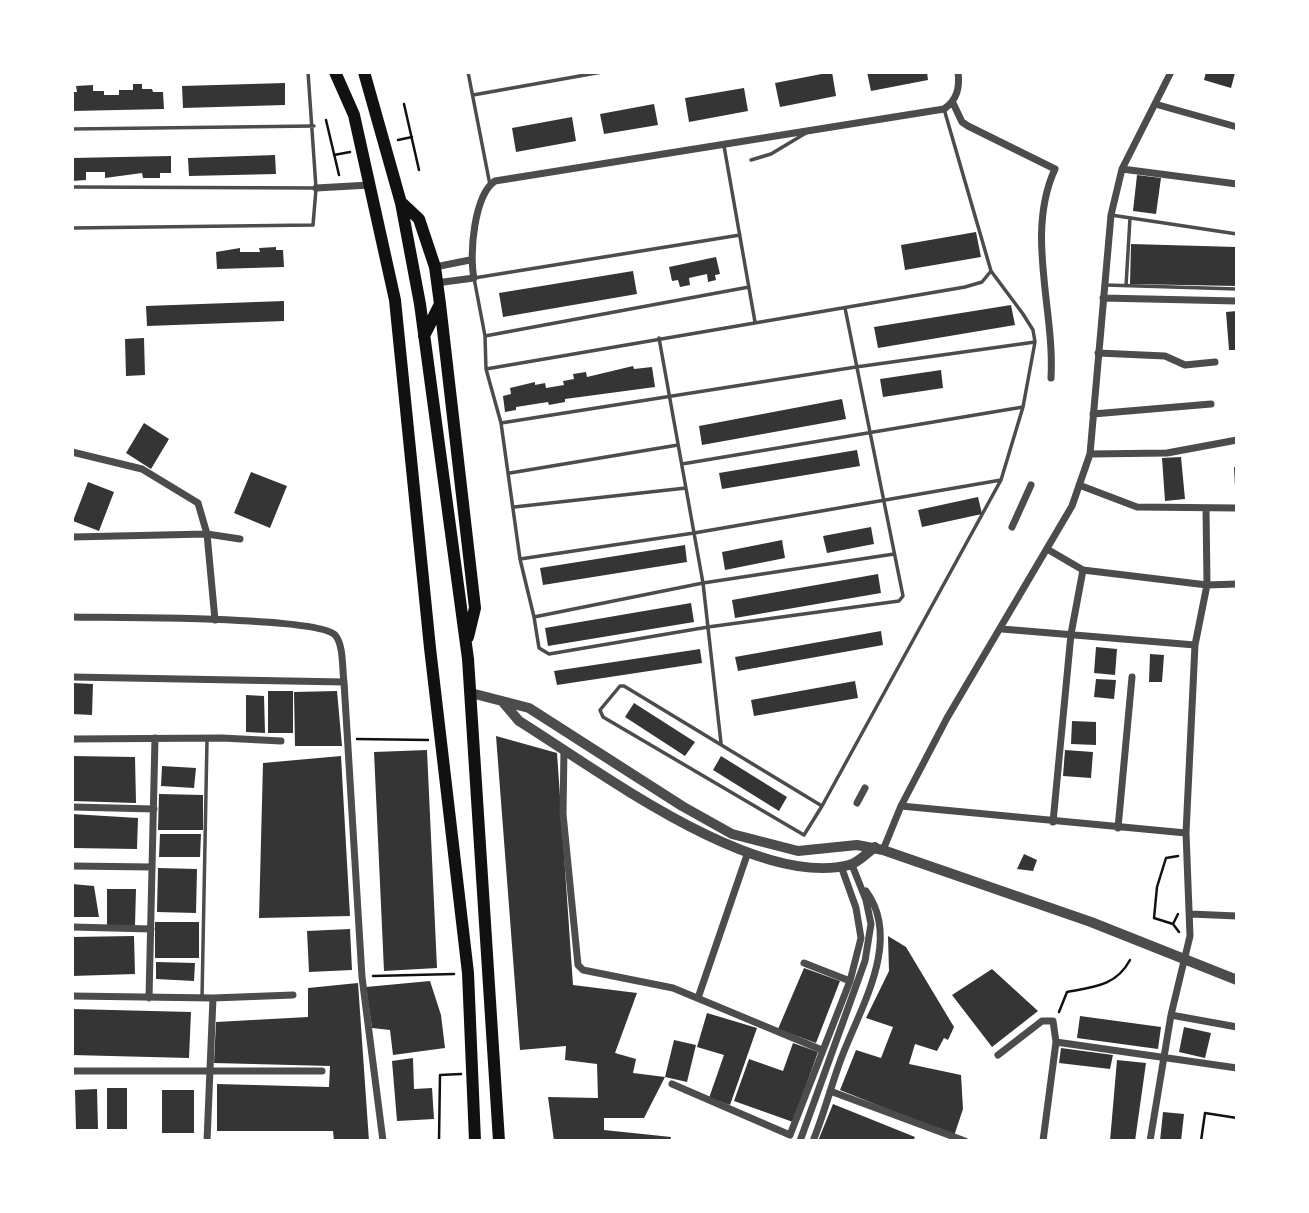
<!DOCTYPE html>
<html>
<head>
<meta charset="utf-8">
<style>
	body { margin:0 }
	#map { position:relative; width:1309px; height:1213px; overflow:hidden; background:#fff; font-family:Spectral,serif }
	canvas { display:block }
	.frame { position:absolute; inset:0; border:74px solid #fff; pointer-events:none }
</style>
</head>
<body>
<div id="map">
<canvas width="1309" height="1213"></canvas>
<div class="frame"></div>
</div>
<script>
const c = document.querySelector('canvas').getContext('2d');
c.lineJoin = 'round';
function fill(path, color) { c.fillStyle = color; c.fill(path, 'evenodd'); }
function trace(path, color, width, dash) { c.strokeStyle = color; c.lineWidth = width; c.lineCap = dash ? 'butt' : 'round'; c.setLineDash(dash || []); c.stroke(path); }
const building = new Path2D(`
	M832,72L836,96L780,107L775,83Z
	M867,72H927L928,80L871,91Z
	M1206,72L1235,73L1231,88L1204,80Z
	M285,83V105L183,108L182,86Z
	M133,84H142V89H152L153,92H163L164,109L72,111V92H77L76,86L93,85V91H104V95H119V90H133Z
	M744,88L748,111L689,122L685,98Z
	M654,104L658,125L604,134L600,114Z
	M572,117L576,141L516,152L512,128Z
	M275,155L276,174L189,176L188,158Z
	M171,156V173H160V178H143L142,173L105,178V172H86V180L72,181V158Z
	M1137,175L1161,178L1156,214L1133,211Z
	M976,232L981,257L905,270L901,245Z
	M1131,244L1237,247V286L1130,284Z
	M276,247V250H283L284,267L217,269L216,252L240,248V252H260L259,248Z
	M716,257L720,274L715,275L716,280L708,282L707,274L689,278L690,285L680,287L678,280L672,281L669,267Z
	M633,271L637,294L503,317L499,293Z
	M284,301V321L147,326L146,306Z
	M1011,305L1015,325L878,348L874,327Z
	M1237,311V350H1229L1226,312Z
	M144,338L145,375L126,376L125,339Z
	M633,366L634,369L652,367L655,387L565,399V402L549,405L548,402L516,407V410L505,412L503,396L511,394L510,388L535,382V385L545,383L546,388L564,385L563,381L574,379L573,374L586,372L587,377Z
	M941,370L943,388L883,397L880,379Z
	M842,399L846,419L702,445L699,426Z
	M144,423L169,439L151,469L126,453Z
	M857,450L860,466L722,489L719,473Z
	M1181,457L1185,499L1165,501L1162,458Z
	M1234,467H1237V487H1235Z
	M251,472L287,486L270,528L234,513Z
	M88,482L114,492L99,531L73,521Z
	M978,497L982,514L922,527L918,510Z
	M871,527L874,544L827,553L823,536Z
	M782,540L785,558L725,570L722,552Z
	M685,545L687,562L543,585L540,568Z
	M878,574L881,593L735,618L732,600Z
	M691,603L694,622L548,646L545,628Z
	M881,631L883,645L738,671L735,657Z
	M1096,647L1117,649L1115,675L1094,673Z
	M700,649L702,663L557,685L554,671Z
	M1150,654L1164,655L1162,682H1149Z
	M1096,679L1116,680L1114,699L1094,697Z
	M855,681L858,698L754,716L751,700Z
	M72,683L93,684L92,715L72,714Z
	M268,691H293V733H268Z
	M337,691L342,746H295L294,692Z
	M246,695L264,696L265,733L246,732Z
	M634,703L695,742L685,756L625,717Z
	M1072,721L1096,722V745L1071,744Z
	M496,736L557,753L573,985L637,993L615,1053L636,1059L633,1073L665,1077L644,1118H604V1130L671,1137L670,1141H554L548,1097L598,1098L597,1064L565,1060L566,1046L520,1050Z
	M427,750L437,968L384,971L374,752Z
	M1065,750L1093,752L1091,778L1063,776Z
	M72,756L135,757L136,803L72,801Z
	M341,756L350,916L259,918L263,763Z
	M721,756L787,797L779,811L713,770Z
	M162,766L196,768L194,788L161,786Z
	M159,794L203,795V830H158Z
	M72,814L138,818L137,849L72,848Z
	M160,834H201L200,857H159Z
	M1024,854L1037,860L1033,871L1017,869Z
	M158,868L197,869L196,913L157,912Z
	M72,884L94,886L99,917H72Z
	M107,889H136L135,925H107Z
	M155,922H199V958H155Z
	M350,929L352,970L309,972L307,931Z
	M134,936L135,974L72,976V937Z
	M888,936L906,947L954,1027L948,1040L944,1038L937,1051L915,1044L909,1064L961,1075L963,1109L954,1136L840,1090L856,1050L881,1058L893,1027L866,1018L889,971Z
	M156,962L195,963L194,981L156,979Z
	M804,968L840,981L816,1043L778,1029Z
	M992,969L1038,1011L992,1047L952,995Z
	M430,981L441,1015L445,1048L393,1055L390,1030L372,1028L366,987Z
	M358,983L369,1141H334L333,1131H217V1084L329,1087L330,1066L214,1063L216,1022L308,1017V988Z
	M72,1009L191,1012L189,1058L72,1055Z
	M707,1013L757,1028L730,1105L709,1098L724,1055L697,1047Z
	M1080,1016L1161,1027L1158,1049L1077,1038Z
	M1184,1027L1211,1033L1205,1058L1179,1052Z
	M674,1040L696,1045L687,1082L665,1077Z
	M793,1043L818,1052L793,1122L734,1101L749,1059L783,1071Z
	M1061,1048L1113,1055L1110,1069L1059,1063Z
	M413,1058L414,1089L432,1088L434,1119L397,1121L392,1061Z
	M1117,1060L1146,1063L1135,1141H1110Z
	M107,1088H127V1129H107Z
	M97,1089L98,1129H76L75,1090Z
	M162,1090H194V1133H162Z
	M833,1104L915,1137L913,1141H818Z
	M1163,1112L1184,1114L1181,1141H1160Z`);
const path = new Path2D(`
	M404,104L419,170
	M326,120L339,175
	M398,140L412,137
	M334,155L350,152
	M357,739L428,740
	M1178,856L1166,858L1157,887L1154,918L1173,924L1179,932
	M1173,924L1178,914
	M373,976L454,974
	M1059,1012L1067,992C1094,987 1116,986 1130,960
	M439,1141L440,1075L461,1074
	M1201,1141L1205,1113L1237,1118`);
const service = new Path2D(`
	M468,72L490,185
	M473,95L602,72
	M72,129L314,126
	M724,146L755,322
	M751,160L771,154L806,133
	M72,187L316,188L308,72
	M1111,215L1237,234
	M72,228L313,225L316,189
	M740,235L474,278L485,336L486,369L501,423L520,559L534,617L703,583L894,554
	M1106,285L1237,289
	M1126,286L1130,218
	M485,336L749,287
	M659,338L703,583L721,743
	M486,369L965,287L982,282L991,271
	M501,423L856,367L1035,342
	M682,464L1023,407
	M510,473L678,445
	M514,507L686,488
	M520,559L694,533L1001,480
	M534,617L539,648L549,654L708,627L899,601L903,596L845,308
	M822,806L624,686H620L600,710L603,717L804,835L822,806L1001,480L1023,407L1035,342L1033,330L1023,314L991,271L944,109
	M202,998L207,740`);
const minor = new Path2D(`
	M953,103L962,122L968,126L1055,169C1025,234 1055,310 1051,378
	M1155,104L1237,127
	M1122,169L1237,184
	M316,188L370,185
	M435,267L470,260
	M436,283L474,278C469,255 474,195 495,181L944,109C957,100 960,88 958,72
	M1103,298L1237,301
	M1098,353L1165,356L1185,365L1215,362
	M1093,414L1211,404
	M72,452L142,469L198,503L207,534L215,620
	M1090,454L1167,453L1237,440
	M1079,485L1137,507L1237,508
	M1012,527L1031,485
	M72,537L207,534L240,539
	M1047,549L1083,570L1071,634L1053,822
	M1083,570L1207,585L1237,584
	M72,617C109,618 318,616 335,635C344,645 342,669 344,682L362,977L383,1141
	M1002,629L1195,645
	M72,677L344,682
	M72,739L222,738L281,741
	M564,749L563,814L578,965L583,970L673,988L822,1050
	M857,803L865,788
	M901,806L1186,833L1190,936L1171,1015L1150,1141
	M72,807L154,809
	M1118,828L1132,677
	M1186,833L1195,645L1207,585L1206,508
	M883,850L901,806L947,718L1072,506L1090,454L1111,215L1122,169L1171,72
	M72,866L152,867
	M1190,914L1237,916
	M72,927L151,929
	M804,963L850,981
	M72,996L213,998L293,995
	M149,998L155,738
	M698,998L747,855
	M1171,1015L1237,1027
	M1056,1042L1237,1068
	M998,1055L1042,1021H1053L1056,1042L1043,1141
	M72,1071H322
	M672,1084L790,1135L850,981L861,938L856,908L841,866
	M830,1091L965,1141
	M207,1141L213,998
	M800,1141L865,961L871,924L866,900L852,865
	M813,1141C824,1114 831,1086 841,1059C859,1010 903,941 866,891`);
const tertiary = new Path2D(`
	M471,693L529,708L682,806L732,834L798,851L857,845L883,850L1091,922L1237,980
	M502,701L519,721C598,770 755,889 849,865C858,863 867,853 875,847`);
const trunk = new Path2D(`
	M335,72L354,115L395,300L430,648L468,973L475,1141
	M364,72L401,203L420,304L468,659L499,1141
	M402,203L419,219L435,267L440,304L424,336
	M440,304L475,608L468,637`);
fill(building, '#353535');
trace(path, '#111', 2.5);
trace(service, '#4c4c4c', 3.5);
trace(minor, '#4c4c4c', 7);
trace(tertiary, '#4c4c4c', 10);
trace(trunk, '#111', 12);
</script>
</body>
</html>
